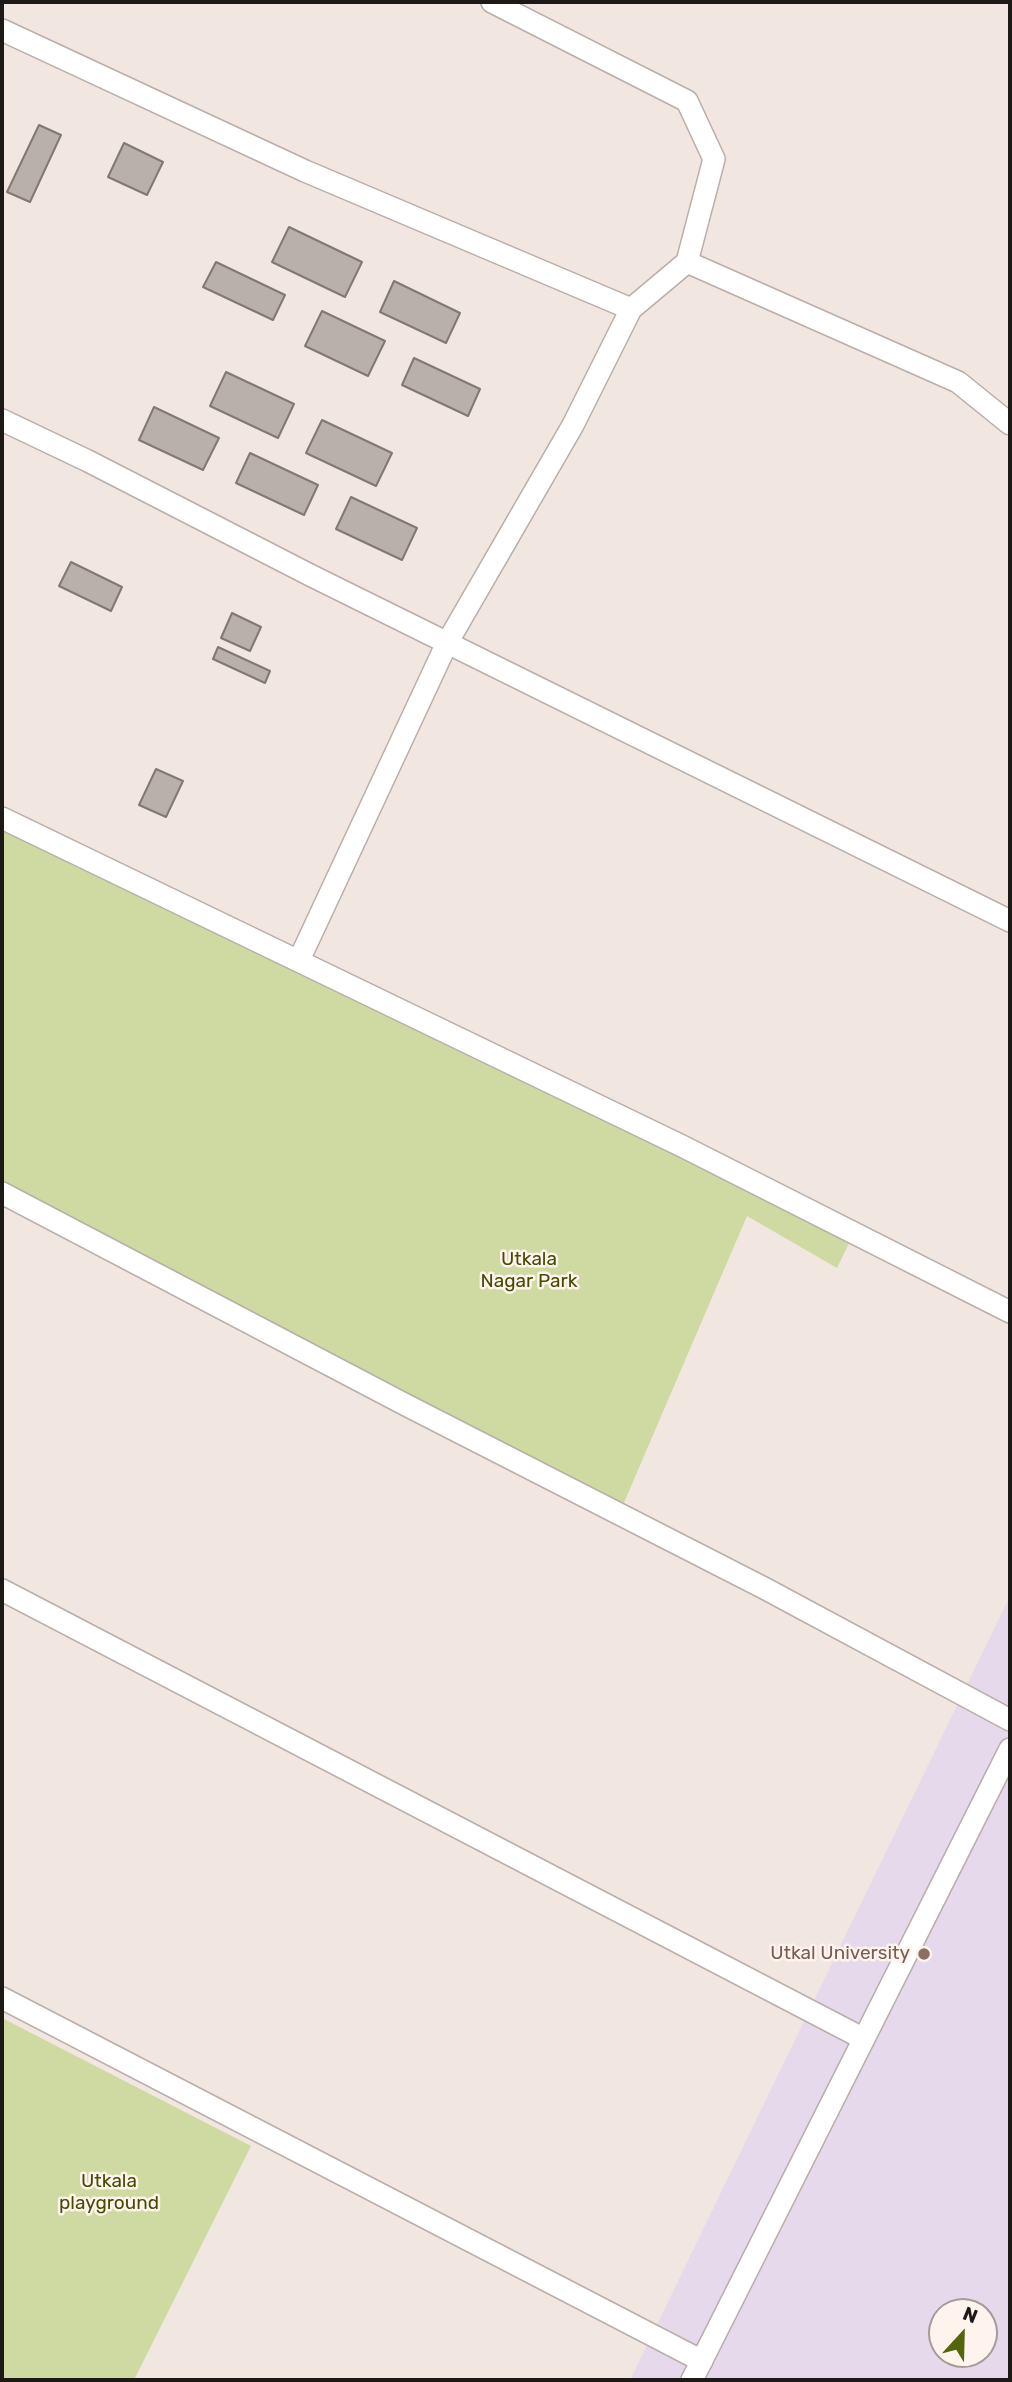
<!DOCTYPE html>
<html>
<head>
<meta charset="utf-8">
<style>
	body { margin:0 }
	#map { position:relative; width:1012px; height:2382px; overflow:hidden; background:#f2e6e0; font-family:Rubik,sans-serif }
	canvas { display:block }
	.frame { position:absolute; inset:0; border:4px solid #1d1917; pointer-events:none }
	.north { position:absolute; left:928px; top:2298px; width:70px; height:70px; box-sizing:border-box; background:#fff3ee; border:2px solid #a59c98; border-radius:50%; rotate:22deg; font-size:19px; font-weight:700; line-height:28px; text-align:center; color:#1d1917 }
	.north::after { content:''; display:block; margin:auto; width:24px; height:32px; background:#53650d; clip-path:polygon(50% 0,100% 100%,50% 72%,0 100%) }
</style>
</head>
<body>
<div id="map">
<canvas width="1012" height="2382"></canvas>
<div class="frame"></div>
<div class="north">N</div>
</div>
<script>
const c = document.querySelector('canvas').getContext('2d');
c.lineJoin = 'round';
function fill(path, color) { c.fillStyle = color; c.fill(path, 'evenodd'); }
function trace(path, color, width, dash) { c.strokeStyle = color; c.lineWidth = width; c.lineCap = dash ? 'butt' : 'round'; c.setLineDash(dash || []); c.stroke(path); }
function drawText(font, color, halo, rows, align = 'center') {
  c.font = font + ' Rubik,sans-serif'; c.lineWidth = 5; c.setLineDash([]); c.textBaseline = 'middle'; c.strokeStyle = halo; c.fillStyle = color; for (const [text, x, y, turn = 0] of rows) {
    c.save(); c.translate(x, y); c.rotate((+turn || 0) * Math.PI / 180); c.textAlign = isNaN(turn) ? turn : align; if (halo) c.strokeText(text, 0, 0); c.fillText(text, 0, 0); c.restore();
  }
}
const education = new Path2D(`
	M1010,1596V2380H630ZM942,2312H984V2354H942Z`);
const green = new Path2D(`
	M2,819L854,1233L837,1268L747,1216L620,1512L2,1192Z
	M2,2018L251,2146L134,2380H2Z`);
const building = new Path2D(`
	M39,125L61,135L30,202L7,192Z
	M124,143L163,162L147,195L108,177Z
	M289,227L362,262L345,297L272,262Z
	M216,262L285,295L273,320L203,287Z
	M394,281L460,313L446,343L380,312Z
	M322,311L385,341L368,376L305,346Z
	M414,358L480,389L468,416L402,385Z
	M226,372L294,404L278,438L210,406Z
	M154,407L219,438L203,470L139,440Z
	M322,420L392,453L376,486L306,453Z
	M250,453L318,485L304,515L236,483Z
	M351,497L417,528L402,560L336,529Z
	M71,562L122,587L111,611L59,586Z
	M232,613L261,627L250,651L221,638Z
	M218,647L270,671L265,683L213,659Z
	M156,769L183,781L166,817L139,805Z`);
const service = new Path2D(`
	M492,2L687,101L714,159L687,262
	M2,30L305,171L631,309L687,262L958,382L1010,424
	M2,420L88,461L312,576L1010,921
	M2,818L682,1146L1010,1312
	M299,960L447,643L573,425L631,309
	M2,1193L406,1405L764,1588L1010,1720
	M2,1590L864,2039
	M2,1998L702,2361
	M692,2380L1010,1749`);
const markers = [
	[924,1954,7,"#8d6e63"]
];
const parkNames = [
	["Utkala",529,1260],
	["Nagar Park",529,1282],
	["Utkala",109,2182],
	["playground",109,2204]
];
const educationNames = [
	["Utkal University",910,1954]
];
fill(education, '#e7d9ec');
fill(green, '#cedaa1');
fill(building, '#bab0aa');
trace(building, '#817872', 2);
trace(service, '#b9aea9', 24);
trace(service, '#fff', 21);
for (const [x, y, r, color] of markers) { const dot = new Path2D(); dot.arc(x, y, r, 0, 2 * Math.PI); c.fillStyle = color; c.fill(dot); trace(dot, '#fff3ee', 2.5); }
drawText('19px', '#444d00', '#fff3ee', parkNames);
drawText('19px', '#785e54', '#fff3ee', educationNames, 'right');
</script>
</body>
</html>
